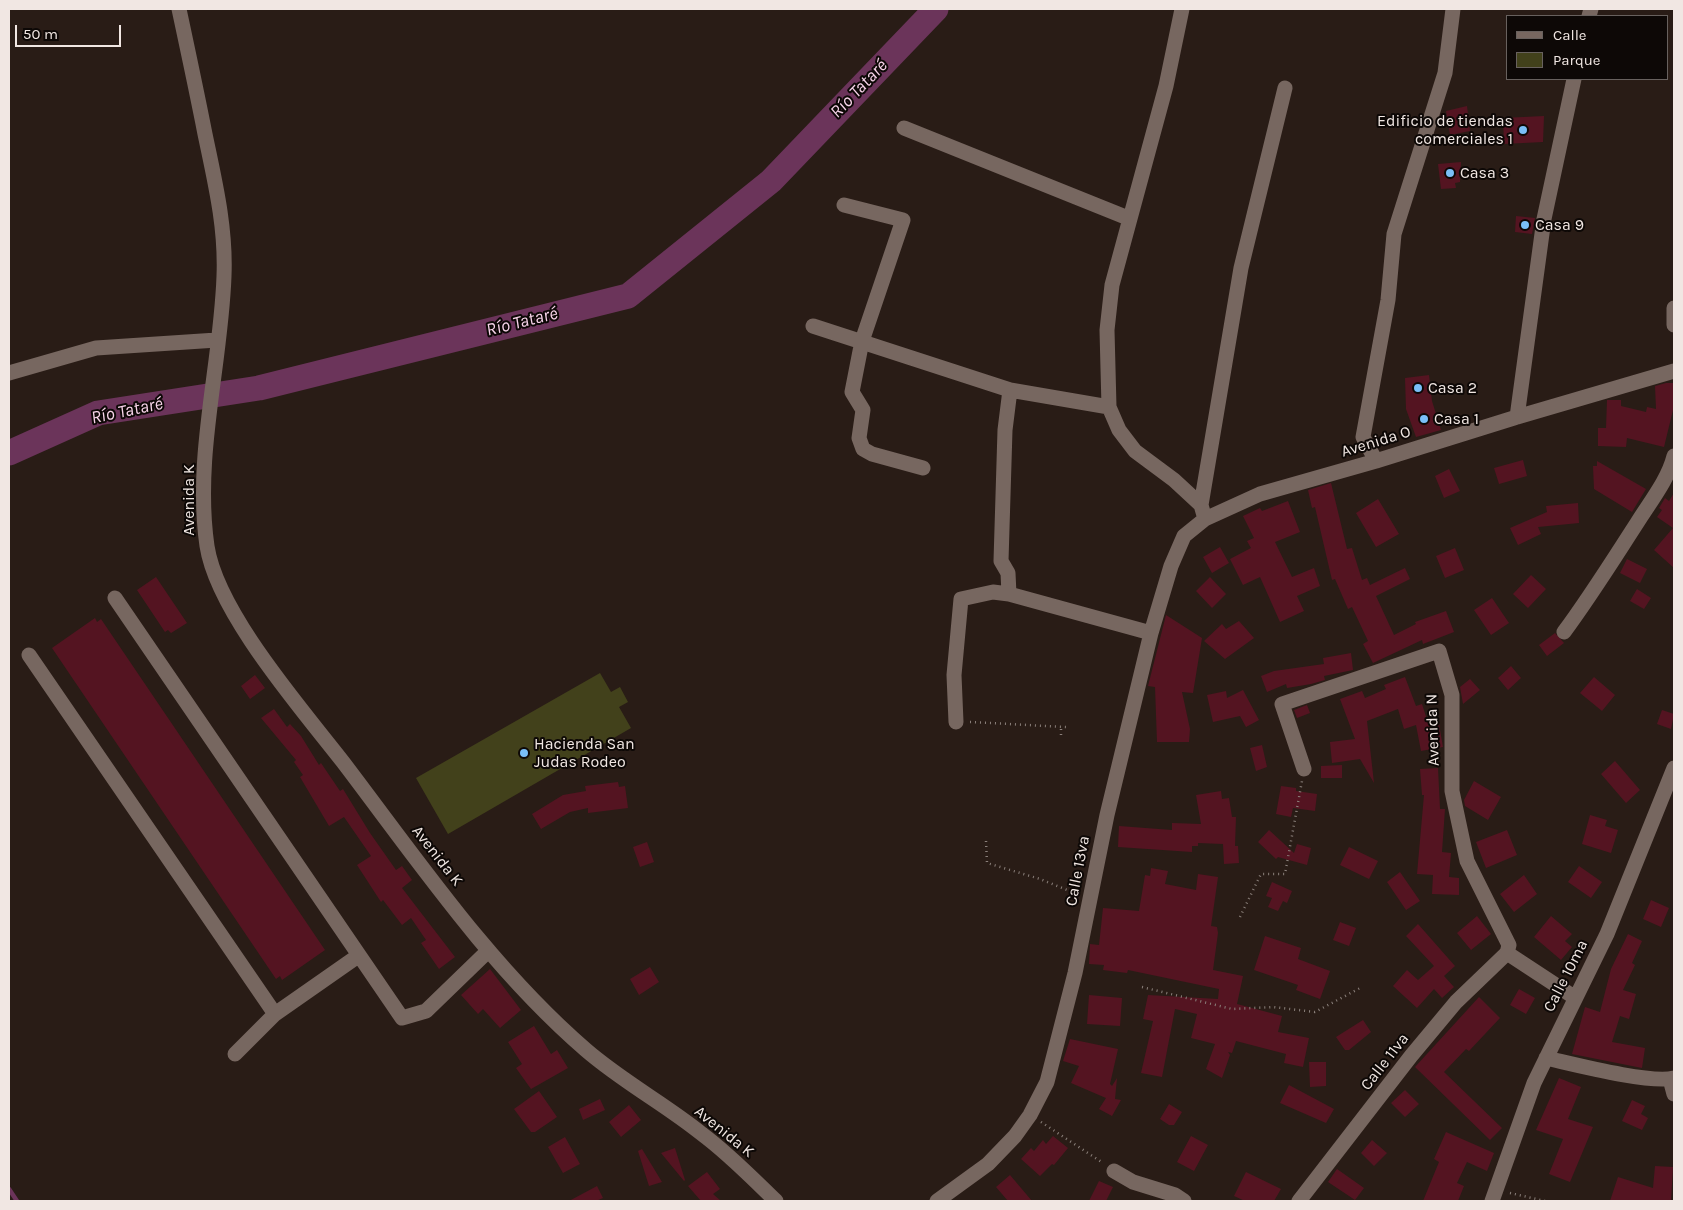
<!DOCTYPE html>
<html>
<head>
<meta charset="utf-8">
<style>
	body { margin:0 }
	#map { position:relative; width:1683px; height:1210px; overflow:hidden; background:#291c16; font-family:Karla,sans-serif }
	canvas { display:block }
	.frame { position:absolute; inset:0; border:10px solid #f1e7e3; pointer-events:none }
	.legend { position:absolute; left:1506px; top:15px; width:162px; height:65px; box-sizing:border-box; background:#0d0806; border:1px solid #68615e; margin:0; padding:6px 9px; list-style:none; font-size:15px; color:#f1e7e3 }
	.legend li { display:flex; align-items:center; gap:10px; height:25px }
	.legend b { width:25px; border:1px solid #68615e }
	.scale { position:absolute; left:15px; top:25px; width:106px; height:22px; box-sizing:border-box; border:2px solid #f1e7e3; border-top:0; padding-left:6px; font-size:15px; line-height:18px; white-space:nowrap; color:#f1e7e3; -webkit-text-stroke:4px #0d0806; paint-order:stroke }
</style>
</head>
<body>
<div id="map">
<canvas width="1683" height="1210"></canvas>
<div class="frame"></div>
<ul class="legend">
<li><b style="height:6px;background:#776760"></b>Calle</li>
<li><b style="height:14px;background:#42411b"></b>Parque</li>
</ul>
<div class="scale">50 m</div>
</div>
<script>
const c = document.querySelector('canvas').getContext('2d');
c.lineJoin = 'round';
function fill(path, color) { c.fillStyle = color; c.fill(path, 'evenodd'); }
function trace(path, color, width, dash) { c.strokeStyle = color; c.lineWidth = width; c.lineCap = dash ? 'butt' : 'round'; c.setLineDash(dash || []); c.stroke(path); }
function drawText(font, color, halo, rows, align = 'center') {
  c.font = font + ' Karla,sans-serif'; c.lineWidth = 4; c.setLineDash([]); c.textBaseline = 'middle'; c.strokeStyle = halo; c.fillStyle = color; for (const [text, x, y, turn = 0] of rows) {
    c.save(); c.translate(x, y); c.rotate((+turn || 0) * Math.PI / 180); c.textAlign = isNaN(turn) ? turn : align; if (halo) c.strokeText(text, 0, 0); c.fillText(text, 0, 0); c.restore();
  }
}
const green = new Path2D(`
	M600,673L611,692L620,687L628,702L619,707L631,728L448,834L416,778Z`);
const stream = new Path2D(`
	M9,1189L17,1201`);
const river = new Path2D(`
	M9,453L98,413L259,388L628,296L771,181L936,9`);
const building = new Path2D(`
	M1467,106L1470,131L1450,135L1446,111Z
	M1544,116L1543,142L1504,144L1503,118Z
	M1461,162L1460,182L1455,183L1456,188L1441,189L1438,164Z
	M1516,216L1535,218L1532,234L1515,232Z
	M1429,375L1432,401L1441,430L1416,437L1406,409L1405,378Z
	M1666,383H1673V410L1664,447L1627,438L1626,447L1598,446V428H1606L1607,400H1621V406L1646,412L1647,407L1656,409L1655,386Z
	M1523,460L1527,476L1499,484L1494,468Z
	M1597,461L1646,489L1632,512L1594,489L1593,466H1597Z
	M1449,469L1460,491L1444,498L1435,476Z
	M1331,483L1347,549L1352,548L1362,580L1367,578L1370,585L1405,568L1410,579L1376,596L1394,635L1416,624L1415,622L1446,611L1454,632L1423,644L1422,640L1373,663L1363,644L1368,641L1352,607L1348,609L1335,579L1332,580L1315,507L1312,508L1308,490Z
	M1674,493V568L1654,550L1673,528L1657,517L1662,510L1659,508L1665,498L1669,501Z
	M1378,499L1399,534L1376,547L1356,513Z
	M1288,501L1300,532L1275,542L1292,577L1314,568L1320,586L1297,596L1304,611L1280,622L1260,577L1243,585L1230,559L1251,548L1247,541L1254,538L1243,516L1260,508L1262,511Z
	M1578,503L1579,523L1538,527L1541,534L1518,545L1510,528L1547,512L1546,506Z
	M1220,547L1229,563L1212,573L1203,557Z
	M1455,548L1464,570L1445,578L1436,556Z
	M1627,559L1647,569L1640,583L1620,573Z
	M1531,575L1546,589L1528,608L1513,594Z
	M156,577L187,623L171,633L168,630L165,632L137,590Z
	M1210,577L1226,594L1212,608L1196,591Z
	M1637,589L1651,598L1644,609L1630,601Z
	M1492,598L1509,623L1491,635L1474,610Z
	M1166,615L1202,638L1193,693L1182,692L1190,729L1189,742H1157L1155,687L1148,686Z
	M95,618L97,622L101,619L325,950L282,980L280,976L276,979L52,648Z
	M1239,621L1254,638L1225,659L1204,641L1222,624L1226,629Z
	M1555,633L1564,643L1547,656L1539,645Z
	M1351,653L1353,670L1324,676L1325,680L1311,684L1287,688L1286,684L1267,692L1261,676L1274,671L1324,664L1323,658Z
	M1511,666L1521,678L1508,690L1498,678Z
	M255,675L265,688L250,699L241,686Z
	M1405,677L1416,706L1422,704L1429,726L1439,724L1443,747L1421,751L1416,725L1404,729L1398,709L1367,721L1374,783L1360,759L1332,763L1330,742L1355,739L1340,699L1362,691L1365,698L1386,689L1384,685Z
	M1594,677L1615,695L1602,711L1580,693Z
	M1470,679L1480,690L1463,704L1460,687Z
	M1243,690L1259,720L1246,727L1240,716L1213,722L1207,695L1226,691L1227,698Z
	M1307,705L1310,713L1297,718L1294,710Z
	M274,709L287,727L290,724L301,736L319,765L321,763L340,791L343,789L370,833L396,870L402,866L412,880L402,888L455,957L439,969L421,943L426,940L411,918L402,925L383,900L381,902L357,865L371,856L344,817L329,826L300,777L303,775L294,762L296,760L261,718Z
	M1662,710L1674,714L1671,729L1657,724Z
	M1262,745L1267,767L1256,771L1250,748Z
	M1615,761L1640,790L1626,803L1601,774Z
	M1342,765V778H1321V766Z
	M1438,768L1440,809H1445L1442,852L1451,853L1449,877L1459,878V895L1432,894L1433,875L1417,874L1424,795H1422L1420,769Z
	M1474,781L1501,797L1488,820L1465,806L1464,800Z
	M618,782L619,787L625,786L628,808L588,813V808L570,812L541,829L532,814L563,795L586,791L585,786Z
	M1281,786L1296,788V791L1317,794L1315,811L1293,808L1291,817L1276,814Z
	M1221,791L1222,799L1229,798L1232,817H1236L1235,846H1238L1239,863L1224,864L1223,844L1198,843V846H1192V852L1118,847L1119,826L1172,830V823L1201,824L1196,795Z
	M1590,815L1607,820L1605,826L1618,830L1611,853L1582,844Z
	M1269,830L1294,853L1297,844L1311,848L1307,865L1278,857L1276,859L1258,842Z
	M1507,830L1517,855L1486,868L1476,842Z
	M647,842L654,862L640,867L633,847Z
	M1349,847L1378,861L1369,879L1340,865Z
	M1579,866L1602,882L1591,898L1568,882Z
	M1151,868L1168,871L1165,884L1196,890L1198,874L1218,877L1211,926L1217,927L1218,933L1213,970L1243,976L1237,1004L1282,1016L1278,1032L1309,1038L1303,1067L1284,1063L1286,1054L1236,1041L1232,1053L1228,1052L1230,1055L1222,1078L1206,1069L1215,1044L1191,1038L1197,1014L1175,1009L1162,1077L1141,1073L1153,1021L1143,1019L1148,995L1218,999L1219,989L1128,970L1127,973L1103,970L1104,965L1089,964L1090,944L1099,945L1103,908L1139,911L1145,875L1150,876Z
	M1400,872L1420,901L1406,910L1387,882Z
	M1524,875L1537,894L1514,912L1500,894Z
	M1272,882L1292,891L1287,903L1283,901L1278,911L1268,907L1272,898L1266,896Z
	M1651,900L1669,908L1661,927L1643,919Z
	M1477,916L1491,934L1471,950L1457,933Z
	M1551,916L1572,934L1565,941L1572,947L1561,960L1534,937Z
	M1340,922L1356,928L1349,946L1333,940Z
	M1418,924L1455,966L1444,976L1454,987L1442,998L1434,989L1417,1008L1393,986L1407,970L1418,980L1434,966L1406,936Z
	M1628,934L1642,941L1632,963L1635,965L1623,990L1636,994L1629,1019L1620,1016L1612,1042L1645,1048L1642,1068L1572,1054L1585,1007L1600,1012L1611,969Z
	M1265,936L1301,948L1298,959L1330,971L1320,999L1296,990L1298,985L1254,970Z
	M650,967L659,982L639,995L630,979Z
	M490,969L521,1010L500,1028L483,1009L478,1014L461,995Z
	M1519,989L1535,998L1526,1014L1510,1005Z
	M1089,995L1122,998L1120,1026L1087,1024Z
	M1479,997L1500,1018L1469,1051L1466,1049L1444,1072L1502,1128L1490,1140L1415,1067Z
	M1363,1020L1371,1032L1349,1050H1345L1336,1037Z
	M534,1026L551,1054L557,1050L568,1068L531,1089L516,1068L522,1064L508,1042Z
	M1070,1039L1118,1049L1110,1084L1112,1086L1117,1078L1115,1099L1121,1100L1112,1116L1099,1109L1106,1098L1071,1083L1079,1066L1063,1061Z
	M1309,1062H1326V1086L1310,1087Z
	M1559,1078L1581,1087L1568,1119L1593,1127L1570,1182L1549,1174L1563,1139L1536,1130Z
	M1289,1085L1334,1109L1326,1123L1280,1103Z
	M1405,1090L1419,1104L1405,1117L1391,1103Z
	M539,1091L557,1117L535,1132H531L514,1109Z
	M600,1099L605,1110L583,1120L579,1109Z
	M1632,1100L1645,1106L1641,1114L1648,1118L1642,1130L1622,1121Z
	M1169,1104L1182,1112L1174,1125H1169L1160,1119Z
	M629,1105L641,1120L621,1137L609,1122Z
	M1446,1132L1494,1153L1487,1171L1467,1162L1457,1183L1464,1186L1458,1201H1423L1439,1162L1434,1159Z
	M1053,1136L1068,1148L1054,1165L1052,1164L1040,1176L1021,1159L1031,1148L1034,1151L1043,1140L1046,1144Z
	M1191,1136L1208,1145L1194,1171L1177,1162Z
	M565,1137L580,1164L563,1173L548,1147Z
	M1372,1140L1387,1153L1374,1166L1361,1153Z
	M675,1148L685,1180L684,1181L661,1153Z
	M642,1149L662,1182L649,1186L638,1151Z
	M1655,1166L1673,1167L1671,1201H1610L1618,1177L1653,1188Z
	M1337,1169L1364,1188L1355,1200L1328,1182Z
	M707,1172L720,1189L713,1194L721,1201H701L688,1186Z
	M1246,1172L1281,1189L1274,1201H1245L1234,1196Z
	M1010,1175L1032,1201H1008L996,1187Z
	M1099,1181L1113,1187L1106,1201H1089Z
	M597,1186L603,1198L596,1201H569Z`);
const path = new Path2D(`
	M970,722L1066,727
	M1061,735V727
	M986,841L987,863L1040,879L1077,894
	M1240,917L1261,874H1285L1302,781
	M1142,987L1232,1009L1273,1007L1315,1012L1362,987
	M1041,1122L1103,1163
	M1510,1193L1545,1201`);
const minor = new Path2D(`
	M179,9C188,51 197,93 205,134C215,182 226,227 224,276C221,365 194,456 207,546C217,612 301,708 343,762C419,862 491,968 586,1050C623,1082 665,1104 702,1134C729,1154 752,1178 776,1201
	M1182,9L1166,86L1112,285L1107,330L1109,407L1119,430L1135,451L1174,480L1201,505L1205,519
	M1589,16L1591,9
	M904,128L1128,218
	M844,205L903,220L862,341L852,392L863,410L859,438L863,449L872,454L923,468
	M1674,308V325
	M813,326L1010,390L1109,407
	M9,373L96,348L217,340
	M1010,390L1005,430L1001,561L1008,573L1009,594L1151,633
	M1517,417L1544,219L1574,79
	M1376,461L1363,437L1388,300L1394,234L1445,73L1453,9
	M1201,505L1241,268L1285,88
	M115,598L402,1018L426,1011L488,951
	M1564,632C1590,597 1613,560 1637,523C1650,502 1668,480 1674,456
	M29,655L275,1014
	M956,722L954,675L961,599L993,592L1009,594
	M1304,769L1282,704L1439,651L1452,695V791L1467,861L1509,945L1507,953L1574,997
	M235,1054L275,1014L358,956
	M1546,1058C1573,1064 1650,1084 1674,1078
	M1670,1079L1674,1094
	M1114,1171L1133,1182L1175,1195L1184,1201
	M937,1201L988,1164L1015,1136L1030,1115L1047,1082L1075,973L1107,815L1151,633L1171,566L1184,536L1205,519L1260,494L1376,461L1517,417L1674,371
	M1299,1201L1411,1056L1456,1002L1507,953
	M1492,1201L1534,1083L1607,934L1674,768`);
const markers = [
	[1523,130,5,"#7abff8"],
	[1450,173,5,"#7abff8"],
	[1525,225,5,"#7abff8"],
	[1418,388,5,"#7abff8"],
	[1424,419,5,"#7abff8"],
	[524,753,5,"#7abff8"]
];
const poiNames = [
	["Edificio de tiendas",1513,121,"right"],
	["comerciales 1",1513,139,"right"],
	["Casa 3",1460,173],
	["Casa 9",1535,225],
	["Casa 2",1428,388],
	["Casa 1",1434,419],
	["Hacienda San",534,744],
	["Judas Rodeo",534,762]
];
const streetNames = [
	["Avenida O",1376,442,-17],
	["Avenida K",189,500,-90],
	["Avenida N",1433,730,-92],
	["Avenida K",437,856,52],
	["Calle 13va",1078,871,-79],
	["Calle 10ma",1566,976,-63],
	["Calle 11va",1385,1062,-52],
	["Avenida K",724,1132,39]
];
const waterNames = [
	["Río Tataré",859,89,-46],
	["Río Tataré",522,322,-14],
	["Río Tataré",127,411,-12]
];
fill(green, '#42411b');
trace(stream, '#6b345a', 4.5);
trace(river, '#6b345a', 25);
fill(building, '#541421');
trace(path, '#8b807b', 2.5, [1, 4]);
trace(minor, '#776760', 15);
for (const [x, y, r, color] of markers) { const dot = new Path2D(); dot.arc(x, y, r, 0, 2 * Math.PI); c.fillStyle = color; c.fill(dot); trace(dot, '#0d0806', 2); }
drawText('16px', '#f1e7e3', '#0d0806', poiNames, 'left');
drawText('16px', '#f1e7e3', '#0d0806', streetNames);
drawText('italic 18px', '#f8d4ea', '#0d0806', waterNames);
</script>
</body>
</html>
